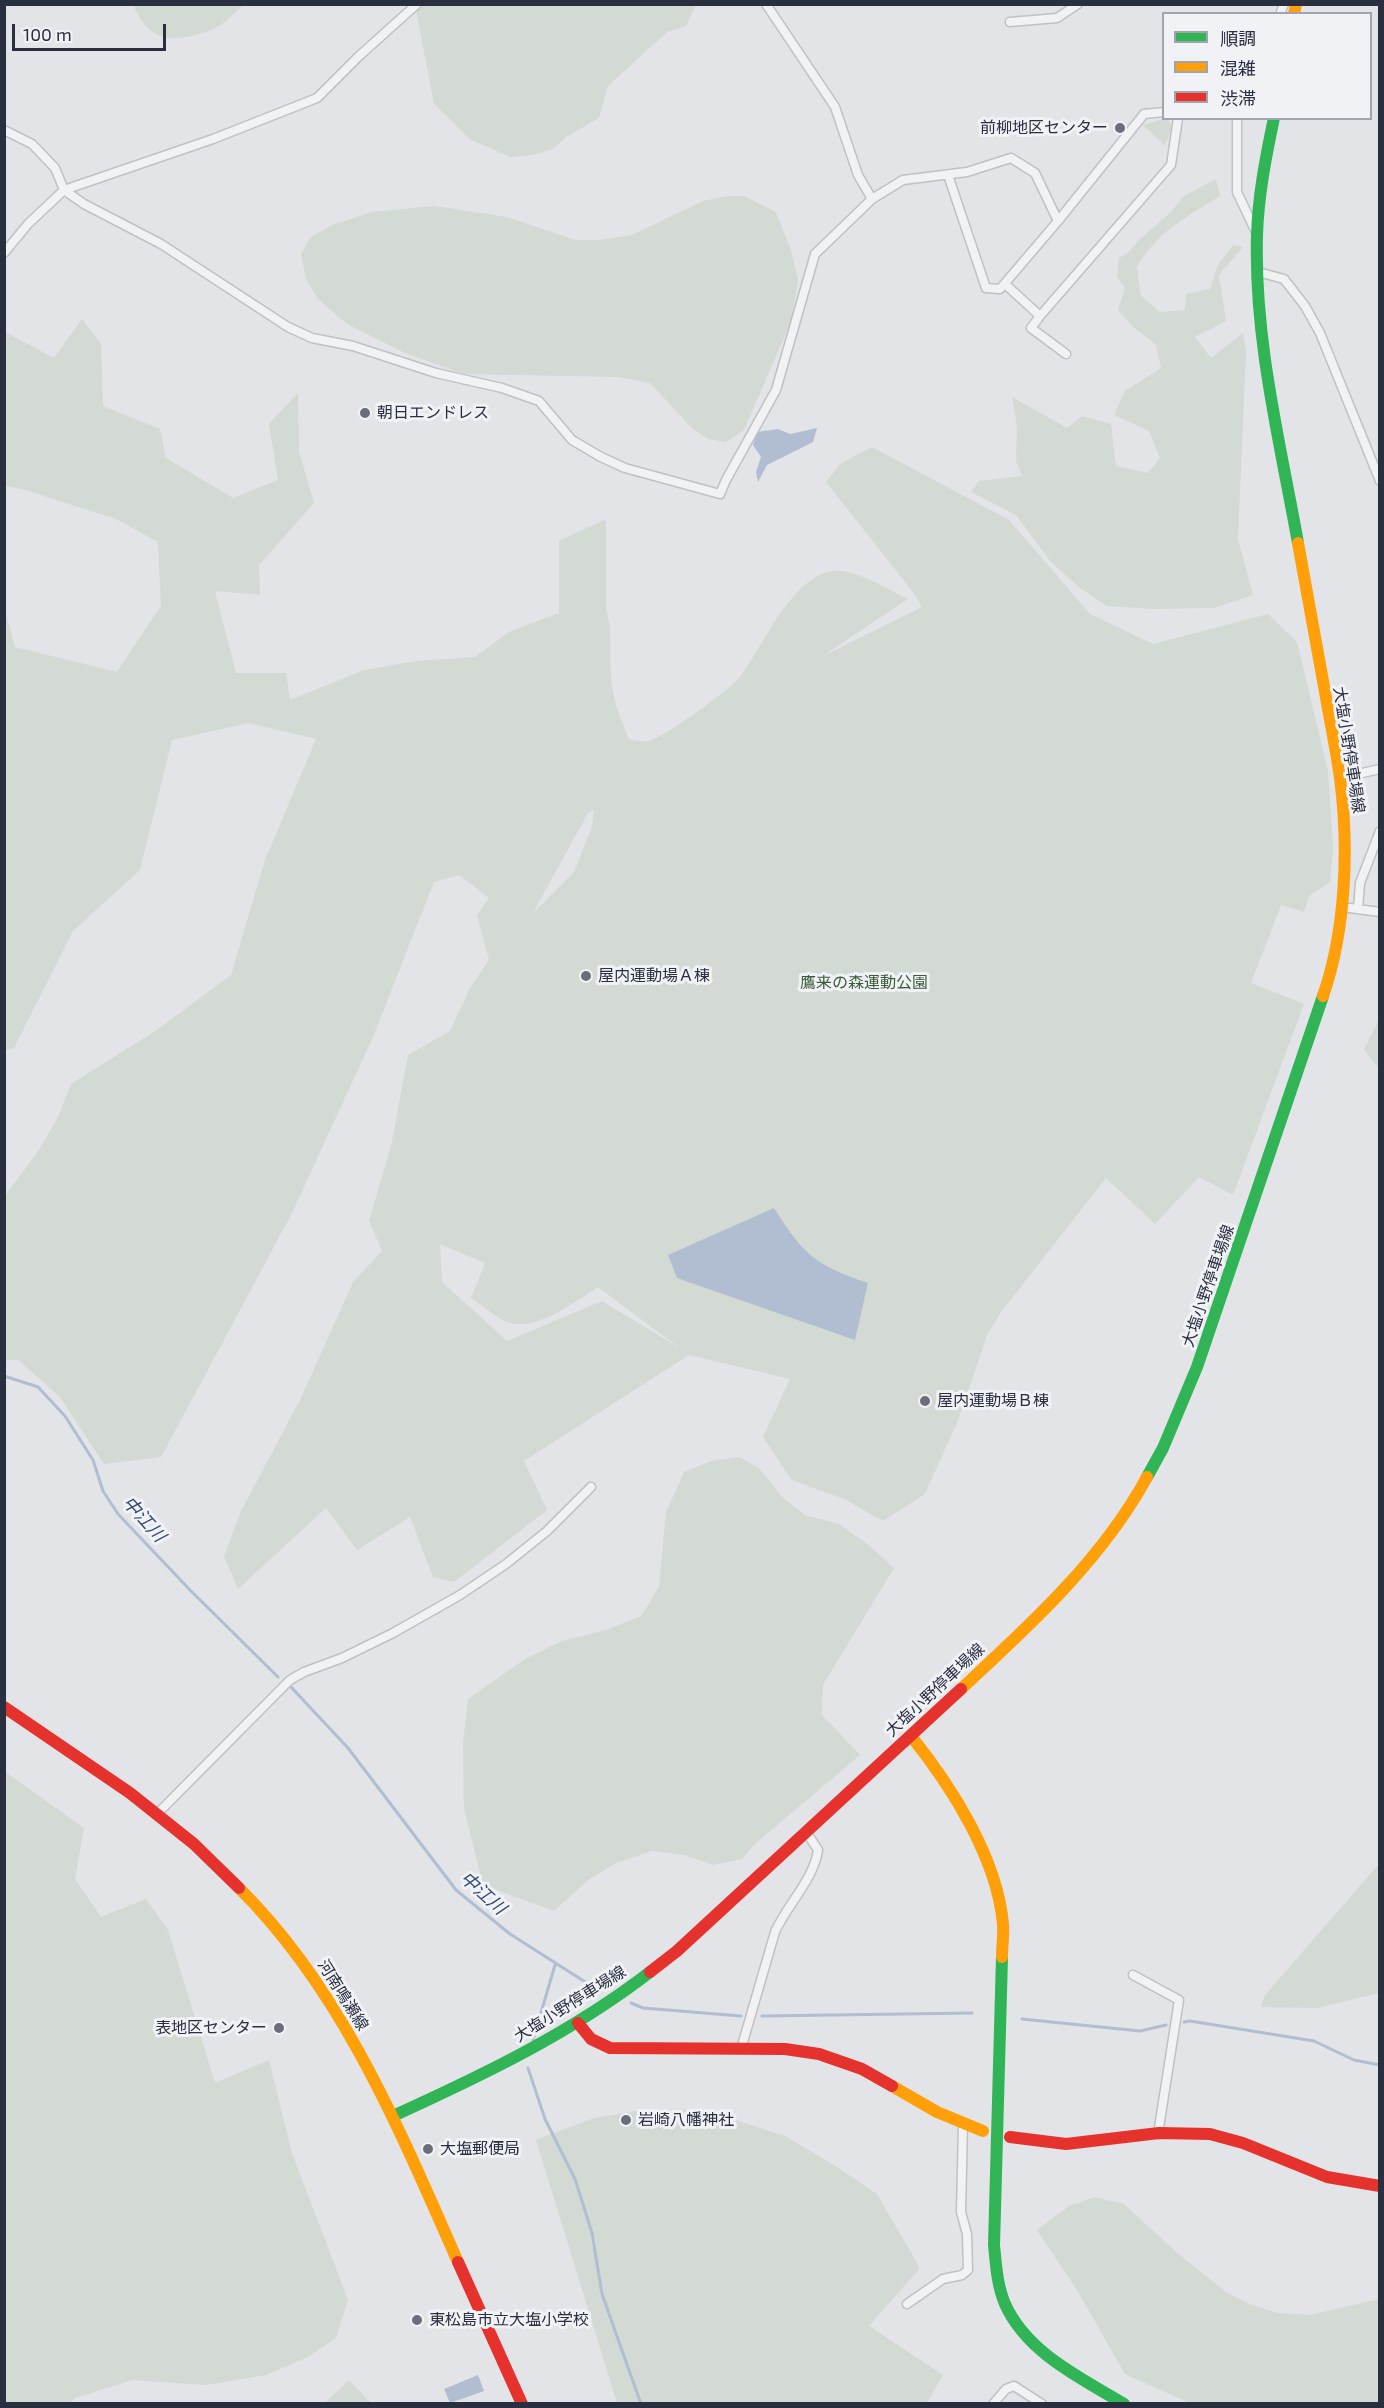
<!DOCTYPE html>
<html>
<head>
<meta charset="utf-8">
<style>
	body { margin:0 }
	#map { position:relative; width:1384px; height:2408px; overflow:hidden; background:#e2e4e7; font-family:"Exo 2","Noto Sans JP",sans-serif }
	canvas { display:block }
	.frame { position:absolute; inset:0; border:6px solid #292f3f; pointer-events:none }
	.legend { position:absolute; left:1162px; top:12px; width:210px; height:108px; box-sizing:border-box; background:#f0f2f6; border:2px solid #a0a4ad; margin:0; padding:8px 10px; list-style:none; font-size:18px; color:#292f3f }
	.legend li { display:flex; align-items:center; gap:12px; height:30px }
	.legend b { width:30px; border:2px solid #a0a4ad }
	.scale { position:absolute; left:12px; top:24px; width:154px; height:27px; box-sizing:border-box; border:3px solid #292f3f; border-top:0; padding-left:8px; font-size:18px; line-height:21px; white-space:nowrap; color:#292f3f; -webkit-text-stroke:4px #f0f2f6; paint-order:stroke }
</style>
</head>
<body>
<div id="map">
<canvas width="1384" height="2408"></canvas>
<div class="frame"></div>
<ul class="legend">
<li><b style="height:8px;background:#30b455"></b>順調</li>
<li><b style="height:8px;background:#ff9f0a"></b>混雑</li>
<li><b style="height:8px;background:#e5322d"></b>渋滞</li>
</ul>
<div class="scale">100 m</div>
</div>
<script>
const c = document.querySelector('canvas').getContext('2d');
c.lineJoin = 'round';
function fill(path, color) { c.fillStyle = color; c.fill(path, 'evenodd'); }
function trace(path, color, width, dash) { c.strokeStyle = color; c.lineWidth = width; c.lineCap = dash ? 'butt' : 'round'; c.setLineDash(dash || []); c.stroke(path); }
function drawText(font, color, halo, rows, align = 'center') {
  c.font = font + ' "Exo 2","Noto Sans JP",sans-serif'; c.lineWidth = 6; c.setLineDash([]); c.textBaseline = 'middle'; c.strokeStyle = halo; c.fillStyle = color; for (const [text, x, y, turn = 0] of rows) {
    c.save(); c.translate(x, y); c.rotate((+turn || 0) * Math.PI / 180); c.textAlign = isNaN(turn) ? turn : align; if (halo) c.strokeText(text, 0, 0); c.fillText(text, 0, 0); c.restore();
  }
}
const green = new Path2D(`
	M133,5H243C236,11 230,18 222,24C213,30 202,33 192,36C160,43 146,33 133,5Z
	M415,5H696L686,26L667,32L608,86L599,118L566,137L553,149L532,155L511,157L471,140L434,104Z
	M1166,118L1172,125L1168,139L1164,145L1143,125Z
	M1216,179L1220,196C1185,218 1159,230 1137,267L1141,296L1160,312L1185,310L1186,294L1210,289L1218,265L1233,245L1243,247L1219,275L1226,321L1195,337L1211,358L1243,333L1246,351L1238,539L1253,595L1214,608L1153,609L1107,606L1080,588L1051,562L1016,515L971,492L979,481L1022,476L1016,461L1017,426L1012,397L1067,428L1082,416L1111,424L1116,466L1148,473L1160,458L1149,431L1114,415L1125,391L1161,368L1156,345L1133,327L1118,310L1125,288L1117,277L1119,258L1129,252L1139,240L1171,212L1184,196Z
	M728,196H744L776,212L791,250L798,280L792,319L744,430L726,442L708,439L692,428L650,383L619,377L464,374L405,353L347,324L318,299L306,279L301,254L311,237L332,225L372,212L434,206L507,217L575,240H599L632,235L703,201Z
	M82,319L101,344L103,406L160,429L166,458L233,498L278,480L269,424L298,393L299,452L314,503L259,565L260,595L215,591L236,673H286L290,700L364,670L416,661L475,657L509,632L559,613V541L606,519V609C613,631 609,653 611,675C612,699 620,718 629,739C636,740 645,743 651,740C666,736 731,689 740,677C763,647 796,567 840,571C862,573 887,589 908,599L821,657L922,607L913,592L826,482L840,464L872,447L1009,520L1090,614L1153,644L1268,614L1297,642L1328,771L1333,847L1330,882L1309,896L1304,912L1281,905L1251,983L1304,1004L1233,1195L1199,1177L1155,1224L1106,1178L1001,1312L987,1335L959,1418L925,1494L883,1521L844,1499L792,1480L763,1437L790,1379L689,1355L524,1461L547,1510L454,1582L433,1577L410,1517L357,1550L326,1508L238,1589L224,1557L241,1511L301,1398L353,1282L382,1251L369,1221L391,1146L408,1055L450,1031L470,988L489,960L477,915L489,898L459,875L434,882L373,1037L291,1215L161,1457L104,1464L60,1397L18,1360H5V1196L39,1150L57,1119L71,1084L157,1030L231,975L265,860L316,739L249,723L172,740L140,870L73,931L14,1048L5,1050L4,606L15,647L117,672L161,606L158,542L116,519L22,489L5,486V332L54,358ZM594,810L592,827L574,872L533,913L588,813ZM440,1244L485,1263L471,1298C482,1305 495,1317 507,1322C536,1333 575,1301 598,1287L681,1349L602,1301L507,1341L442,1282Z
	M1379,1019V1069L1364,1049Z
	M739,1457L759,1468L782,1497L805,1515L839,1524L867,1544L894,1568L823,1685L822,1715L860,1755L756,1843L742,1859L713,1865L684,1855L652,1851L616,1863L588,1880L554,1911L483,1885L464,1808L463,1743L468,1699L525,1659L562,1641L606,1630L641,1616L659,1587L666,1512L684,1472L711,1461Z
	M4,1771L84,1828L75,1879L101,1917L146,1899L168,1930L215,2083L269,2060L292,2153L348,2300L336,2338L308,2357L266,2375L206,2385L132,2380L75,2398L70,2403H5Z
	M1379,1864V1993L1317,2008L1261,2007L1265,1995Z
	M649,2109L687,2110L732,2119L785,2136L837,2167L877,2194L920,2268L869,2326L943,2375L927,2403H617L536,2140L594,2118Z
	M1095,2197L1124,2204L1177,2253L1226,2292L1249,2304L1278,2313L1310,2315L1379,2299V2403H1190L1125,2374L1077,2290L1037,2230L1069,2206Z
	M349,2380L371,2403H325Z`);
const water = new Path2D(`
	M817,428L813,442L767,465L758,482L756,472L761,457L753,445L757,432L778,429L790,434Z
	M774,1208C804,1255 815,1265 868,1283L855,1340L677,1278L668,1255Z
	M478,2375L484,2391L450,2403L444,2389Z`);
const stream = new Path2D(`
	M4,1376L38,1387L65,1416L93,1460L103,1491L118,1514L190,1590L278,1677
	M291,1687L348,1748L456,1890L510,1934L601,1992
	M631,2003L643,2008L741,2016
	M762,2016L972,2013
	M1022,2019L1140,2031L1166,2025
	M1184,2022L1190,2021L1314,2041L1354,2060L1380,2065
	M533,2040L555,1965
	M528,2068L545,2119L575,2179L592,2233L602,2294L641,2404`);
const street = new Path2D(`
	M766,4L835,107L858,175L872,199
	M1280,14L1284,4
	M1010,22L1057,18L1078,4
	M1237,118V192L1257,234
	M4,130L32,144L55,168L64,190L84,204L161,244L288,327L312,338L353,346L436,373L502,388L539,401L572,440L601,457L625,468L720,494L726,480L776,390L815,254L872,199L903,180L967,172L1011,158L1035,173L1058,221L1144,114L1164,112
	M948,175L986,288L1000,289L1058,221
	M4,253L28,224L64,190L213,139L317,98L358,57L417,4
	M1258,272L1284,279L1305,306L1320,333L1380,481
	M1005,284L1040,316
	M1066,354L1031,328L1040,316L1171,165L1178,118
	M1340,778L1380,769
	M1342,907L1380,912
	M1358,909L1360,883L1380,831
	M157,1814L290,1680L304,1672L342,1658L393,1633L460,1595L506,1564L547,1531L591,1487
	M1133,1975L1179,2000L1158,2134
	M741,2049L775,1932C787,1905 814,1879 818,1850L807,1833
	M907,2304L943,2279L962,2275L968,2270L967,2234L961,2212L963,2124
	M993,2404L1006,2389L1014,2386L1042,2404`);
const fast = new Path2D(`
	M1274,118C1266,156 1258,196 1257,236C1254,339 1280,442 1298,543
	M1147,1477L1163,1448L1197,1367L1323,996
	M1002,1957L994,2245C996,2265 997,2285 1005,2304C1027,2353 1081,2378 1124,2404
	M393,2116C483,2075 571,2033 650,1972`);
const slow = new Path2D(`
	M1294,14L1296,4
	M1298,543C1307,593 1316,643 1325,692C1330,721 1336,749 1340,778C1349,847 1346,930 1323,996
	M961,1689C1029,1626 1102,1560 1147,1477
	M911,1736C952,1787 997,1858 1003,1924C1004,1935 1002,1946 1002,1957
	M239,1888C343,1991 400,2131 458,2262
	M892,2086L937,2112L983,2131`);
const jam = new Path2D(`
	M4,1707L130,1793L194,1844L239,1888
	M650,1972L677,1951L961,1689
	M578,2023L591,2039L610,2048L785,2049L819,2054L862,2069L892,2086
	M1010,2137L1066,2144L1159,2133L1210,2134L1243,2143L1327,2177L1380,2186
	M458,2262L522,2404`);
const markers = [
	[1120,128,6,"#6a6e7a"],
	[365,413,6,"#6a6e7a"],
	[586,976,6,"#6a6e7a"],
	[925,1401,6,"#6a6e7a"],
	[279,2028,6,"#6a6e7a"],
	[626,2120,6,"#6a6e7a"],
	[428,2149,6,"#6a6e7a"],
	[417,2320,6,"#6a6e7a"]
];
const poiNames = [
	["前柳地区センター",1108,128,"right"],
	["朝日エンドレス",377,413],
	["屋内運動場Ａ棟",598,976],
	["屋内運動場Ｂ棟",937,1401],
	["表地区センター",267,2028,"right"],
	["岩崎八幡神社",638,2120],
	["大塩郵便局",440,2149],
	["東松島市立大塩小学校",429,2320]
];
const streetNames = [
	["大塩小野停車場線",1349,750,81],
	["大塩小野停車場線",1208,1286,-71],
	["大塩小野停車場線",935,1690,-43],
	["河南鳴瀬線",343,1995,58],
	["大塩小野停車場線",570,2004,-32]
];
const parkNames = [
	["鷹来の森運動公園",864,983]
];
const waterNames = [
	["中江川",144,1519,48],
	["中江川",483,1893,42]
];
fill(green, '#d2dad3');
fill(water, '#b1bed1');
trace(stream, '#b1bed1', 3);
trace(street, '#bfc1c4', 11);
trace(street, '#f1f2f4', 8);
trace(fast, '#30b455', 12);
trace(slow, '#ff9f0a', 12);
trace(jam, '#e5322d', 12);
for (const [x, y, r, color] of markers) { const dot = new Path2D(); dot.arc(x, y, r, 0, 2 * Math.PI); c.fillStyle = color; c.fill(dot); trace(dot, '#f0f2f6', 2); }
drawText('16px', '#292f3f', '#f0f2f6', poiNames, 'left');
drawText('16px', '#292f3f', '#f0f2f6', streetNames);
drawText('16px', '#3a5b37', '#f0f2f6', parkNames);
drawText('italic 18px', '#354a72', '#f0f2f6', waterNames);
</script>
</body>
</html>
